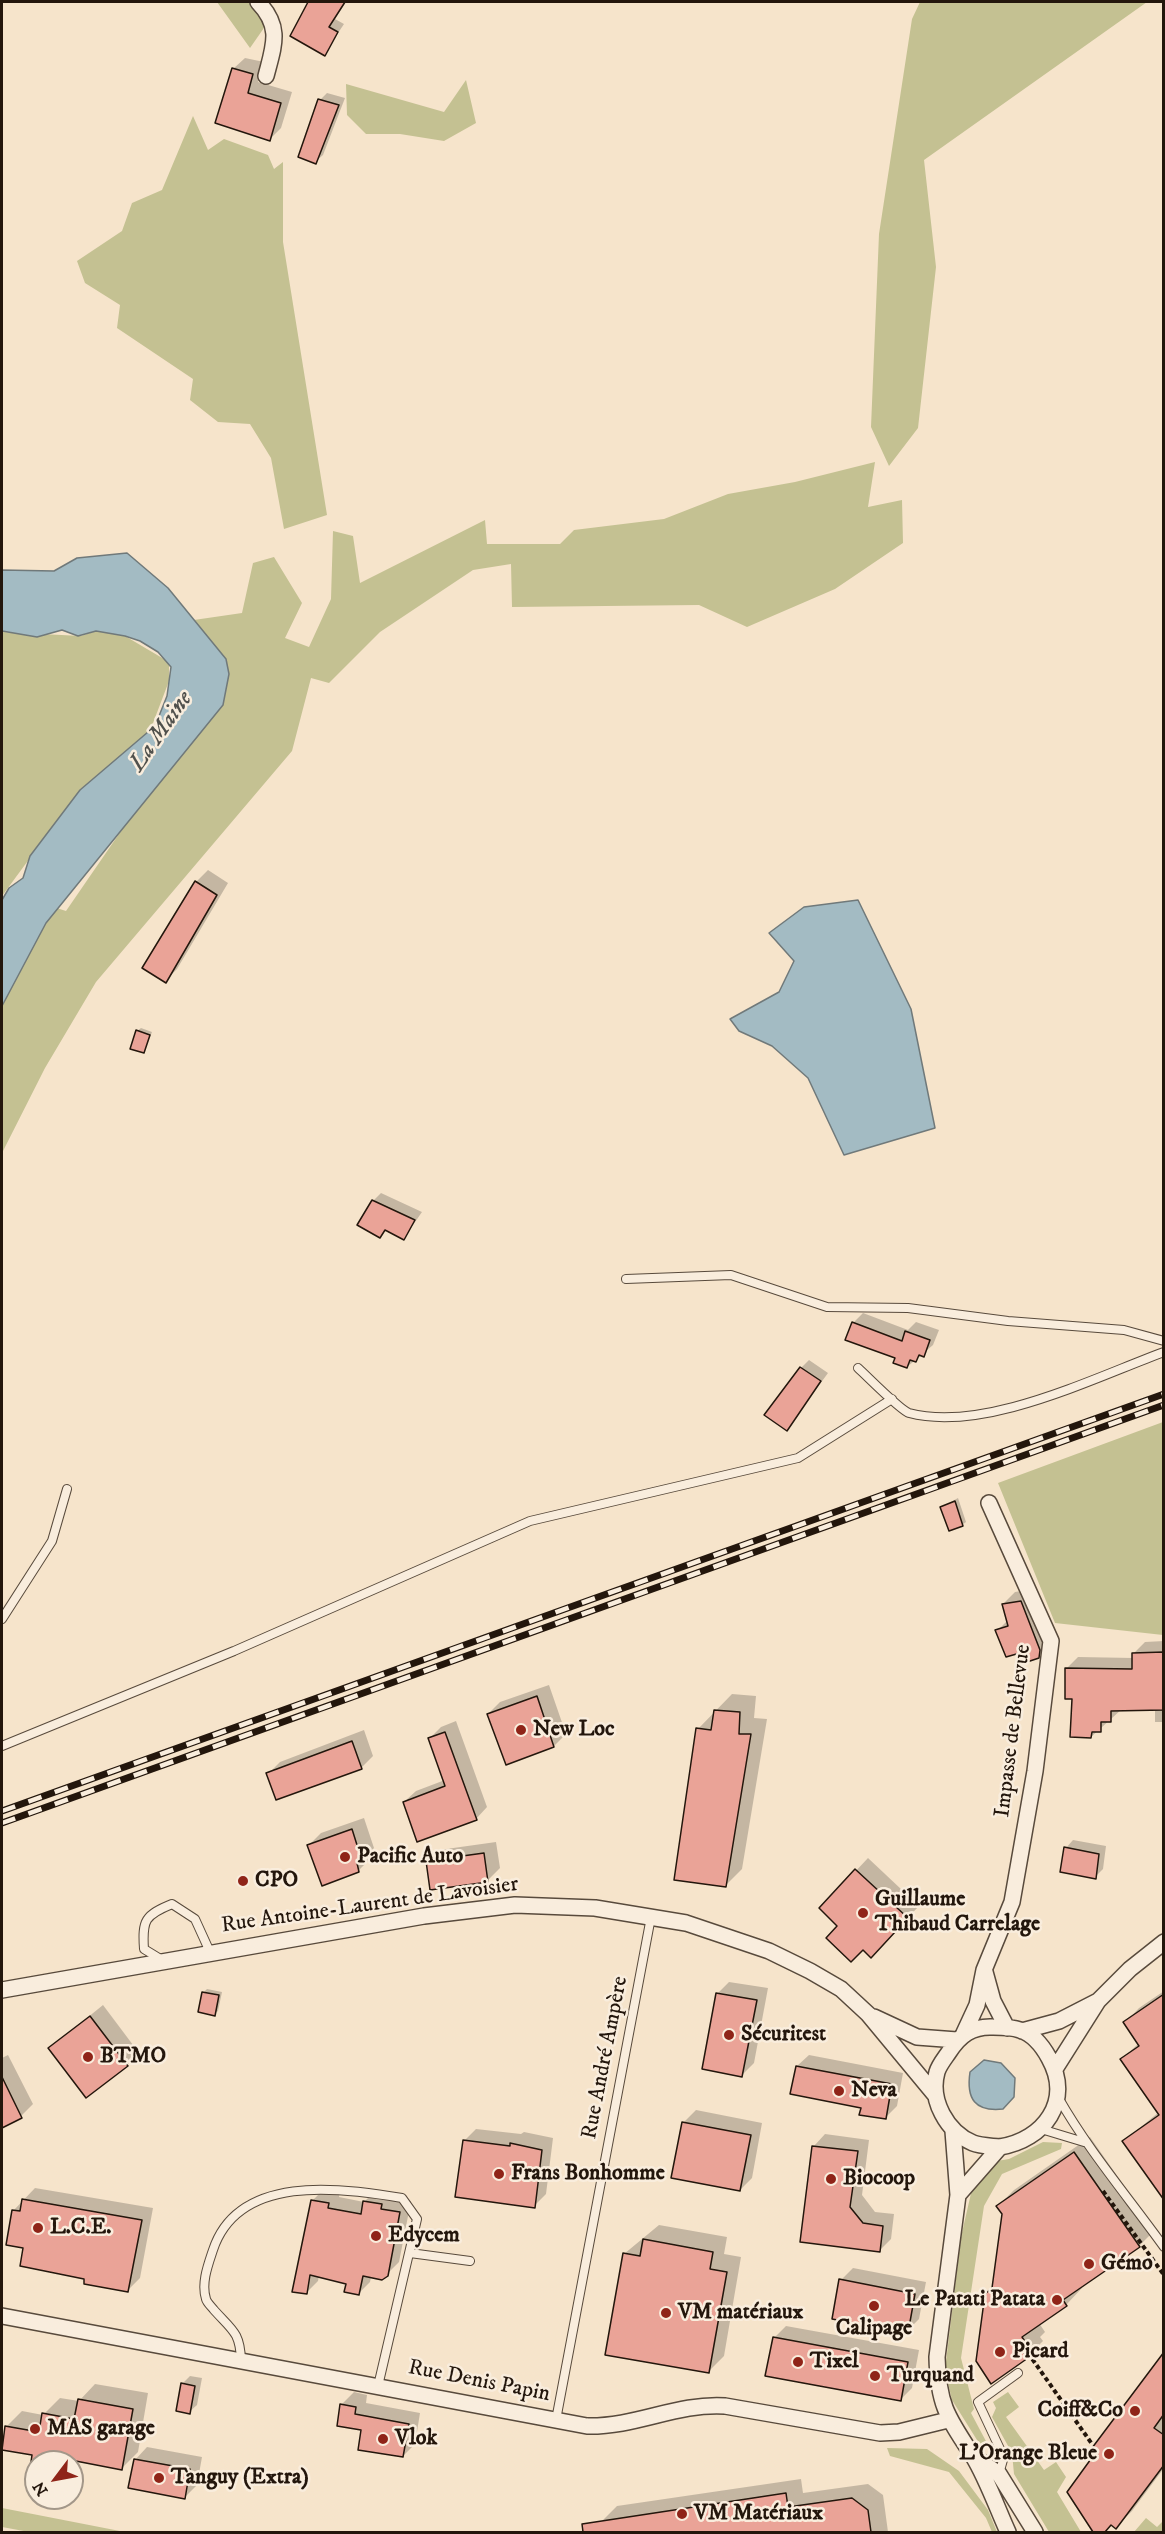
<!DOCTYPE html>
<html>
<head>
<meta charset="utf-8">
<style>
	body { margin:0 }
	#map { position:relative; width:1165px; height:2534px; overflow:hidden; background:#f6e4cb; font-family:"IM FELL DW Pica",serif }
	canvas { display:block }
	.frame { position:absolute; inset:0; border:3px solid #23160c; pointer-events:none }
	.north { position:absolute; left:24px; top:2450px; width:60px; height:60px; box-sizing:border-box; background:#f9eddd; border:2px solid #a39789; border-radius:50%; rotate:238deg; font-size:16px; font-weight:700; line-height:24px; text-align:center; color:#23160c }
	.north::after { content:''; display:block; margin:auto; width:21px; height:27px; background:#8f2418; clip-path:polygon(50% 0,100% 100%,50% 72%,0 100%) }
</style>
</head>
<body>
<div id="map">
<canvas width="1165" height="2534"></canvas>
<div class="frame"></div>
<div class="north">N</div>
</div>
<script>
const c = document.querySelector('canvas').getContext('2d');
c.lineJoin = 'round';
function fill(path, color) { c.fillStyle = color; c.fill(path, 'evenodd'); }
function trace(path, color, width, dash) { c.strokeStyle = color; c.lineWidth = width; c.lineCap = dash ? 'butt' : 'round'; c.setLineDash(dash || []); c.stroke(path); }
function drawText(font, color, halo, rows, align = 'center') {
  c.font = font + ' "IM FELL DW Pica",serif'; c.lineWidth = 5; c.setLineDash([]); c.textBaseline = 'middle'; c.strokeStyle = halo; c.fillStyle = color; for (const [text, x, y, turn = 0] of rows) {
    c.save(); c.translate(x, y); c.rotate((+turn || 0) * Math.PI / 180); c.textAlign = isNaN(turn) ? turn : align; if (halo) c.strokeText(text, 0, 0); c.fillText(text, 0, 0); c.restore();
  }
}
const green = new Path2D(`
	M217,2H257L266,25L250,48Z
	M920,2H1147L924,160L936,267L918,428L889,466L871,427L879,234L912,19Z
	M466,80L476,123L444,141L400,134H366L347,115L346,84L444,112Z
	M193,116L208,150L224,139L268,155L274,169L283,162V242L327,515L284,529L271,458L250,424L218,422L190,400L193,379L117,328L120,305L85,283L77,261L122,231L132,203L162,190Z
	M875,462L868,507L902,500L903,543L835,589L747,627L699,605L512,607L511,564L473,570L380,632L329,683L311,678L292,751L96,982L45,1068L2,1153V985L44,904L66,911L121,831L122,803L214,700L187,621L242,613L253,563L274,557L302,603L285,638L309,647L331,599L333,531L353,536L360,583L485,520L487,544H560L574,530L664,519L728,494L795,482Z
	M96,631L125,636L169,662V681L150,731L80,790L2,896V632L81,636Z
	M1163,1422V1635L1055,1623L998,1483Z
	M1043,2142L1062,2143L1061,2149L1002,2174L984,2206L961,2358L974,2409L971,2413L988,2445L982,2448L952,2400L945,2370L961,2237L972,2189L991,2162L1009,2159Z
	M1008,2392L1019,2407L1006,2417L1044,2470L1056,2462L1066,2477L1057,2492L1081,2532H1049L1014,2474L1012,2453L992,2417L996,2408L993,2402Z
	M887,2448L927,2449L959,2471L988,2510L997,2532H992L986,2518L949,2472L890,2456Z
	M2,2508L125,2532H29L2,2527Z
	M1146,2518L1157,2527L1163,2521V2532H1134Z`);
const water = new Path2D(`
	M127,553L168,588L226,659L229,674L223,705L46,923L2,1006V900L9,888L23,878L30,856L80,790L155,726L167,696L171,667L158,652L140,641L125,636L96,631L78,636L62,630L37,637L2,631V570L54,571L77,558Z
	M858,900L911,1009L935,1128L844,1155L808,1078L772,1046L739,1031L730,1019L779,992L794,961L769,933L804,907Z
	M984,2060L1001,2063L1015,2078L1014,2097L1003,2109C975,2112 966,2099 970,2072Z`);
const shadow = new Path2D(`
	M310,2H346L335,19L344,24L324,54L292,35Z
	M245,58L264,62L258,82L292,92L281,128L270,139L233,69Z
	M327,93L345,98L323,155L315,162L320,100Z
	M208,870L228,883L177,969L165,981L196,882Z
	M141,1028L152,1032L144,1052L137,1031Z
	M381,1193L422,1212L404,1238L387,1229L380,1236L373,1201Z
	M863,1313L908,1330L916,1322L939,1330L933,1345L907,1367L853,1323Z
	M809,1360L828,1373L787,1429L801,1368Z
	M958,1498L966,1522L962,1525L942,1507Z
	M1033,1589L1051,1644L1038,1657L1021,1651L997,1631L1008,1620L1003,1604L1015,1592Z
	M1164,1641V1722H1155V1709H1122L1091,1737L1073,1698L1067,1668L1078,1657L1134,1658V1653L1145,1642Z
	M549,1685L566,1734L554,1746L506,1764L488,1714L500,1702Z
	M732,1694L756,1696L754,1718L767,1719L742,1869L726,1885L698,1729Z
	M456,1721L487,1807L476,1819L404,1802L416,1791L445,1780L430,1738L441,1727Z
	M364,1730L373,1756L361,1768L268,1774L280,1762Z
	M364,1818L374,1848L369,1853L370,1859L358,1871L309,1845L321,1833Z
	M1073,1840L1106,1846L1103,1869L1095,1877L1066,1848Z
	M496,1842L500,1868L488,1880L427,1862L439,1850Z
	M868,1858L919,1906L883,1944L839,1926L821,1908Z
	M729,1982L768,1988L754,2063L742,2075L717,1994Z
	M207,1989L222,1992L218,2011L214,2014L203,1993Z
	M1164,1991V2195L1124,2141L1159,2112L1122,2059L1139,2043L1125,2023L1139,2008Z
	M103,2005L139,2053L127,2065L50,2048Z
	M8,2055L33,2104L21,2116L2,2126V2058Z
	M809,2055L903,2073L897,2106L885,2118L862,2106L797,2066Z
	M696,2110L762,2123L752,2178L740,2190L684,2122Z
	M476,2129L521,2134L524,2132L553,2138L546,2194L534,2206L464,2141Z
	M825,2134L869,2140L862,2195L875,2212L894,2214L891,2239L879,2251L801,2241L814,2146Z
	M1090,2137L1155,2230L1139,2246L1081,2286L1082,2288L1066,2305L1039,2323L1045,2332L1040,2337L1043,2341L1027,2357L991,2382L994,2287L1004,2214L998,2206L1014,2190Z
	M35,2188L153,2208L140,2278L128,2290L25,2247L13,2211Z
	M324,2189L340,2192L339,2197L364,2202L376,2190L393,2193L392,2198L411,2201L399,2262L387,2274L371,2277L370,2282L359,2293L348,2283L319,2276L318,2281L306,2293L312,2201Z
	M659,2225L727,2237L724,2254L741,2257L724,2356L709,2371L624,2254Z
	M853,2268L926,2282L919,2319L907,2331L841,2280Z
	M786,2326L919,2350L912,2388L900,2400L774,2338Z
	M1164,2355V2468L1132,2511L1116,2527L1113,2524L1105,2532H1095L1069,2492Z
	M190,2376L202,2378L197,2405L189,2412L177,2410L183,2383Z
	M95,2384L148,2393L138,2452L122,2468L65,2458L60,2462H36V2468L32,2467L34,2454L6,2427L22,2411L43,2415L60,2398L79,2401Z
	M354,2392L367,2395L366,2403L420,2413L415,2444L403,2456L363,2429L342,2404Z
	M147,2447L202,2457L197,2485L185,2497L135,2460Z
	M801,2479L803,2493L868,2484L883,2495L888,2532H603L602,2521L617,2506Z`);
const building = new Path2D(`
	M308,2H345L329,27L338,32L325,56L290,36Z
	M232,68L253,74L248,93L281,103L270,141L215,123Z
	M318,99L339,105L316,164L298,157Z
	M195,881L217,895L166,983L142,968Z
	M136,1030L150,1035L144,1053L130,1049Z
	M372,1200L415,1220L404,1240L385,1230L380,1238L357,1225Z
	M852,1322L902,1341L905,1331L930,1340L924,1357L919,1355L916,1362L910,1360L907,1368L893,1363L895,1358L845,1340Z
	M800,1367L821,1381L787,1431L764,1415Z
	M955,1501L963,1526L949,1531L940,1507Z
	M1021,1601L1040,1650L1039,1658L1024,1663L1020,1653L1006,1657L995,1630L1008,1626L1002,1604Z
	M1164,1652V1710L1111,1711V1722H1101V1732H1092L1091,1738L1070,1737L1072,1699H1065V1668L1132,1669V1653Z
	M537,1696L554,1747L506,1765L487,1714Z
	M714,1710L740,1712L739,1734H751L726,1887L674,1880L696,1728L711,1730Z
	M445,1732L477,1820L417,1842L403,1802L445,1786L428,1738Z
	M352,1741L362,1769L276,1800L266,1773Z
	M352,1829L362,1861L357,1863L359,1872L322,1886L307,1845Z
	M1064,1847L1099,1854L1096,1879L1060,1872Z
	M484,1853L488,1882L430,1890L426,1861Z
	M855,1869L908,1918L871,1958L863,1950L851,1962L826,1938L837,1926L819,1908Z
	M202,1992L219,1995L215,2016L198,2012Z
	M716,1993L757,2000L742,2077L702,2069Z
	M1164,1994V2200L1122,2141L1159,2115L1120,2059L1139,2046L1123,2022Z
	M90,2016L128,2066L86,2098L48,2048Z
	M796,2066L892,2084L886,2119L859,2115L861,2108L790,2094Z
	M2,2077L22,2118L2,2128Z
	M682,2122L751,2135L740,2191L671,2178Z
	M463,2140L510,2146V2143L542,2150L535,2208L455,2197Z
	M812,2146L858,2151L850,2207L863,2223L883,2226L880,2252L800,2242Z
	M1074,2152L1140,2247L1063,2300L1067,2306L1022,2337L1030,2349L1024,2353L1028,2358L991,2384L976,2361L985,2294L992,2288L1002,2214L996,2206Z
	M22,2199L142,2220L128,2292L84,2284V2279L20,2266L23,2248L6,2245L12,2210L20,2211Z
	M311,2200L329,2203L328,2208L361,2214L363,2201L382,2204L381,2209L400,2212L388,2276L382,2280L363,2276L359,2295L344,2292L346,2284L310,2275L307,2294L292,2292Z
	M643,2239L713,2252L710,2269L727,2272L709,2373L605,2355L623,2253L640,2256Z
	M839,2279L915,2294L908,2333L832,2319Z
	M773,2337L908,2362L901,2401L765,2376Z
	M1164,2352V2414L1154,2428L1164,2435V2465L1116,2529L1111,2525L1105,2532H1093L1067,2492L1096,2452L1092,2448Z
	M181,2383L195,2386L190,2414L176,2411Z
	M78,2399L133,2409L122,2470L55,2457L54,2462H31L32,2455L2,2450L5,2426L39,2432L42,2413L74,2419Z
	M340,2404L356,2407L355,2414L409,2424L403,2457L358,2450L361,2430L337,2426Z
	M134,2459L190,2469L185,2499L128,2488Z
	M786,2493L788,2507L852,2498L868,2510L871,2532H583L582,2524Z`);
const path = new Path2D(`
	M1103,2191L1164,2275
	M1028,2353L1092,2444`);
const lane = new Path2D(`
	M626,1279L731,1275L827,1307L908,1308L1008,1321L1124,1330L1164,1341
	M858,1368C867,1376 900,1410 909,1413C984,1433 1093,1378 1164,1352
	M2,1619L52,1541L67,1489
	M2,1746L234,1651L530,1521L798,1458L892,1399
	M162,1960L144,1949C142,1920 145,1915 172,1904L195,1919L210,1952
	M1058,2097C1088,2150 1128,2197 1164,2247
	M1041,2129L1084,2142
	M410,2253L470,2261
	M241,2360C240,2332 232,2330 214,2310C212,2307 207,2303 206,2299C201,2283 208,2265 213,2250C238,2174 339,2187 402,2198L417,2219L378,2386
	M556,2420L651,1917
	M999,2474L1003,2460L1000,2449L978,2402L1018,2373`);
const street = new Path2D(`
	M258,2C282,27 274,45 266,76
	M985,1972L993,2001L1007,2028
	M2,1990L424,1916L515,1905L595,1908L686,1923L769,1951L810,1971L841,1989L868,2014L936,2096
	M874,2017L917,2037L957,2040
	M1022,2031L1059,2021L1098,2001
	M964,2033L977,2005L984,1970L1012,1902L1035,1771L1051,1641L989,1503
	M1055,2069L1098,2001L1130,1969L1164,1942
	M953,2131L958,2195L937,2357C938,2405 948,2418 973,2456C987,2479 997,2508 1008,2532
	M958,2195L1000,2147C1044,2140 1073,2101 1049,2058C1043,2047 1033,2034 1020,2030C1012,2027 1002,2027 993,2027C972,2026 960,2035 949,2052C945,2058 939,2065 937,2072C929,2100 947,2132 973,2143C980,2146 991,2146 1000,2147
	M2,2316L587,2426C637,2427 676,2403 725,2406L880,2433L899,2432L948,2420
	M974,2457L999,2474L1035,2532`);
const rail = new Path2D(`
	M2,1811L1164,1394
	M2,1823L1164,1405`);
const markers = [
	[521,1730,6,"#8f2418"],
	[345,1857,6,"#8f2418"],
	[243,1881,6,"#8f2418"],
	[863,1913,6,"#8f2418"],
	[729,2035,6,"#8f2418"],
	[88,2057,6,"#8f2418"],
	[839,2091,6,"#8f2418"],
	[499,2174,6,"#8f2418"],
	[831,2179,6,"#8f2418"],
	[38,2228,6,"#8f2418"],
	[376,2236,6,"#8f2418"],
	[1089,2264,6,"#8f2418"],
	[1057,2300,6,"#8f2418"],
	[874,2306,6,"#8f2418"],
	[666,2313,6,"#8f2418"],
	[1000,2352,6,"#8f2418"],
	[798,2362,6,"#8f2418"],
	[875,2376,6,"#8f2418"],
	[1135,2411,6,"#8f2418"],
	[35,2429,6,"#8f2418"],
	[383,2439,6,"#8f2418"],
	[1109,2454,6,"#8f2418"],
	[159,2478,6,"#8f2418"],
	[682,2514,6,"#8f2418"]
];
const poiNames = [
	["New Loc",533,1730],
	["Pacific Auto",357,1857],
	["CPO",255,1881],
	["Guillaume",875,1900],
	["Thibaud Carrelage",875,1925],
	["Sécuritest",741,2035],
	["BTMO",100,2057],
	["Neva",851,2091],
	["Frans Bonhomme",511,2174],
	["Biocoop",843,2179],
	["L.C.E.",50,2228],
	["Edycem",388,2236],
	["Gémo",1101,2264],
	["Le Patati Patata",1045,2300,"right"],
	["VM matériaux",678,2313],
	["Calipage",874,2329,"center"],
	["Picard",1012,2352],
	["Tixel",810,2362],
	["Turquand",887,2376],
	["Coiff&Co",1123,2411,"right"],
	["MAS garage",47,2429],
	["Vlok",395,2439],
	["L'Orange Bleue",1097,2454,"right"],
	["Tanguy (Extra)",171,2478],
	["VM Matériaux",694,2514]
];
const streetNames = [
	["Impasse de Bellevue",1014,1731,-83],
	["Rue Antoine-Laurent de Lavoisier",370,1906,-8],
	["Rue André Ampère",606,2058,-79],
	["Rue Denis Papin",479,2382,11]
];
const waterNames = [
	["La Maine",162,732,-55]
];
fill(green, '#c4c192');
fill(water, '#a3bbc3');
trace(water, '#70797a', 1.5);
fill(shadow, '#0003');
fill(building, '#eaa397');
trace(building, '#23160c', 1.5);
trace(lane, '#584a3c', 10);
trace(street, '#584a3c', 18);
trace(path, '#23160c', 4, [4.5, 3]);
trace(lane, '#f9eddd', 8);
trace(street, '#f9eddd', 15);
trace(rail, '#23160c', 7);
trace(rail, '#f9eddd', 4.5, [14]);
for (const [x, y, r, color] of markers) { const dot = new Path2D(); dot.arc(x, y, r, 0, 2 * Math.PI); c.fillStyle = color; c.fill(dot); trace(dot, '#f9eddd', 2); }
drawText('bold 22px', '#23160c', '#f9eddd', poiNames, 'left');
drawText('22px', '#23160c', '#f9eddd', streetNames);
drawText('italic 24px', '#50504c', '#f9eddd', waterNames);
</script>
</body>
</html>
